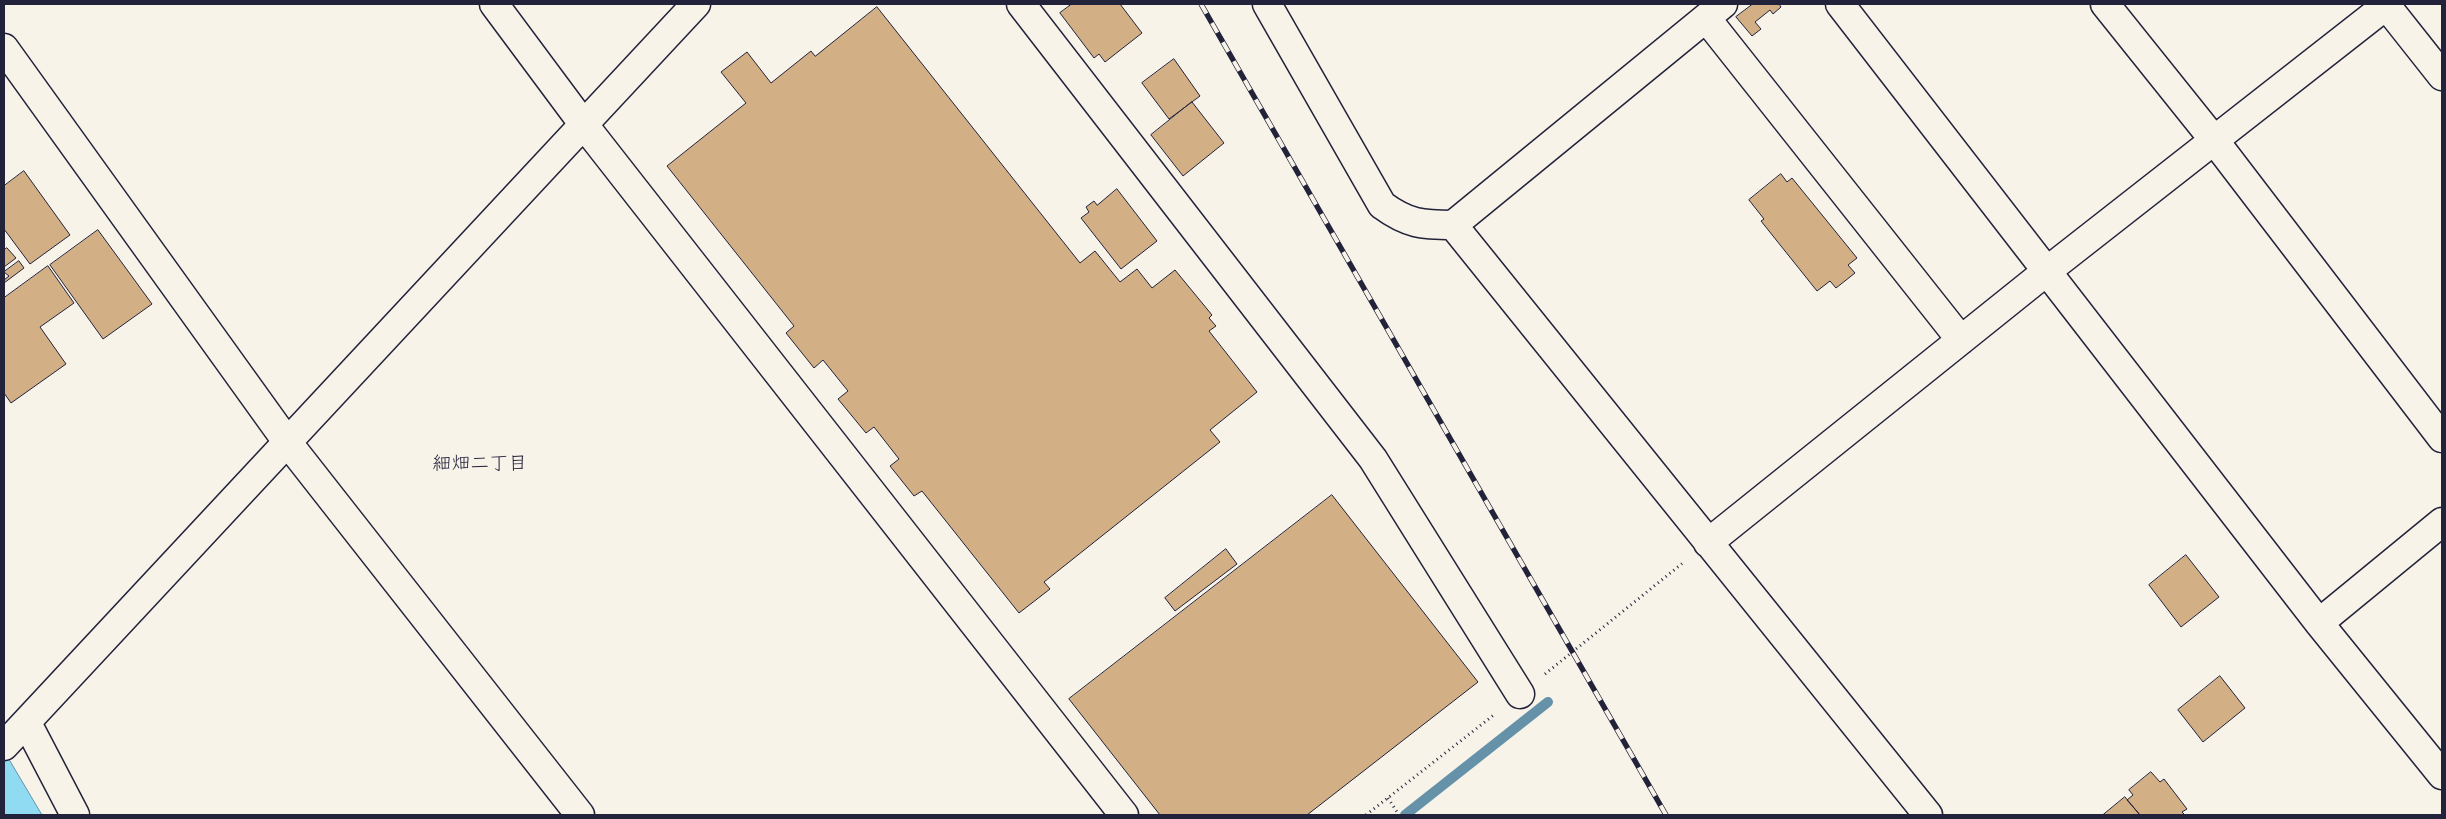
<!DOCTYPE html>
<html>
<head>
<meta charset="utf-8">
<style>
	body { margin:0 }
	#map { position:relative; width:2446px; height:819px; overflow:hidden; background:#f7f3e8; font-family:"Comic Neue",sans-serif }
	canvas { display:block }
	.frame { position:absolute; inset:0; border:5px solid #22223b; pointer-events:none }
</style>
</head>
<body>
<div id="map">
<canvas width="2446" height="819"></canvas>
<div class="frame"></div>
</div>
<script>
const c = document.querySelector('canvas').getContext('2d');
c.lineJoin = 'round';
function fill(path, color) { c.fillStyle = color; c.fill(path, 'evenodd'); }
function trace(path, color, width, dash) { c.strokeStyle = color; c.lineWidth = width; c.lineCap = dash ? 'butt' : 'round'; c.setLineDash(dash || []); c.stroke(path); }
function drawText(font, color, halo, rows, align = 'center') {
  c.font = font + ' "Comic Neue","Klee One",sans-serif'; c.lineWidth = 4; c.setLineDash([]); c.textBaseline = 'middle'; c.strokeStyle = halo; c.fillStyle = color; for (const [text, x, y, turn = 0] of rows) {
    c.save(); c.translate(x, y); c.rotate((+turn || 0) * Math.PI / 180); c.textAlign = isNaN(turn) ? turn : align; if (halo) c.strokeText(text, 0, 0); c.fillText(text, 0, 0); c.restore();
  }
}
const water = new Path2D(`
	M4,751L42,815H4Z`);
const stream = new Path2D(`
	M1405,815L1548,702`);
const building = new Path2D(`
	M1072,4H1120L1142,33L1105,62L1099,54L1094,58L1060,13Z
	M1753,4H1779L1781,7L1773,14L1770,10L1755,22L1761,29L1752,36L1736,17Z
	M877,7L1080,263L1095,251L1120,282L1137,269L1152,288L1175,270L1212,315L1209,318L1216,326L1209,331L1257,392L1210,430L1220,442L1044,582L1050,589L1019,613L922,491L914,496L890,466L899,459L874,427L866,433L838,399L848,391L823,360L814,368L786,333L794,326L667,166L746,103L721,72L747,52L771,83L811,51L815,56Z
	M1174,59L1200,96L1169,119L1142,83Z
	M1192,102L1224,143L1183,176L1151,135Z
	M24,171L70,235L30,264L4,229V186Z
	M1781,174L1787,182L1792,178L1857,258L1848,265L1855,273L1836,288L1830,281L1817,291L1761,221L1764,219L1749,200Z
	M1117,189L1157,241L1121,269L1081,218L1089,212L1086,207L1094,201L1097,205Z
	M98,230L152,304L103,339L50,265Z
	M7,248L16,258L4,267V250Z
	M19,261L24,268L4,283V280L9,276L4,272Z
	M48,266L74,303L40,327L66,364L11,403L4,393V298Z
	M1332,495L1478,682L1307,815H1160L1069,699Z
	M1226,549L1237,564L1175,611L1165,598Z
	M2186,555L2219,597L2181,627L2149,585Z
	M2220,676L2245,708L2203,742L2178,710Z
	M2151,772L2160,782L2164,779L2187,809L2182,812L2185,815H2140L2127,800L2133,795L2129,790Z
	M2125,797L2140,815H2103Z`);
const path = new Path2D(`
	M1545,674L1684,562
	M1388,798L1399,815
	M1366,815L1495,714`);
const minor = new Path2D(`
	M494,4L584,125L1124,815
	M1021,4L1373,459L1520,694
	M1267,4L1382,205C1408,224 1422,225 1453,225L1723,4
	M1840,4L2319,623L2442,775
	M2105,4L2214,140L2442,438
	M2385,4L2442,76
	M1706,18L1961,340
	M4,48L288,443L580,815
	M1453,225L1928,815
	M1708,543L2047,271L2388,4
	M2319,623L2442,522
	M27,723L75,815
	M4,746L696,4`);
const rail = new Path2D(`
	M1201,4L1666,815`);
const neighbourhoodNames = [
	["細畑二丁目",480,464]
];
fill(water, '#91dbf2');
trace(water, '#6591a9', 1);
trace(stream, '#6591a9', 10);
fill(building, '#d2af84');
trace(building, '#22223b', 1);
trace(minor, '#22223b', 31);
trace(path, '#22223b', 3, [1, 4]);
trace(minor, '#f7f3e8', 28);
trace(rail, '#22223b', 5.5);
trace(rail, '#f7f3e8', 4, [11]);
drawText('19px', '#22223b', '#f7f3e8', neighbourhoodNames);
</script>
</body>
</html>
